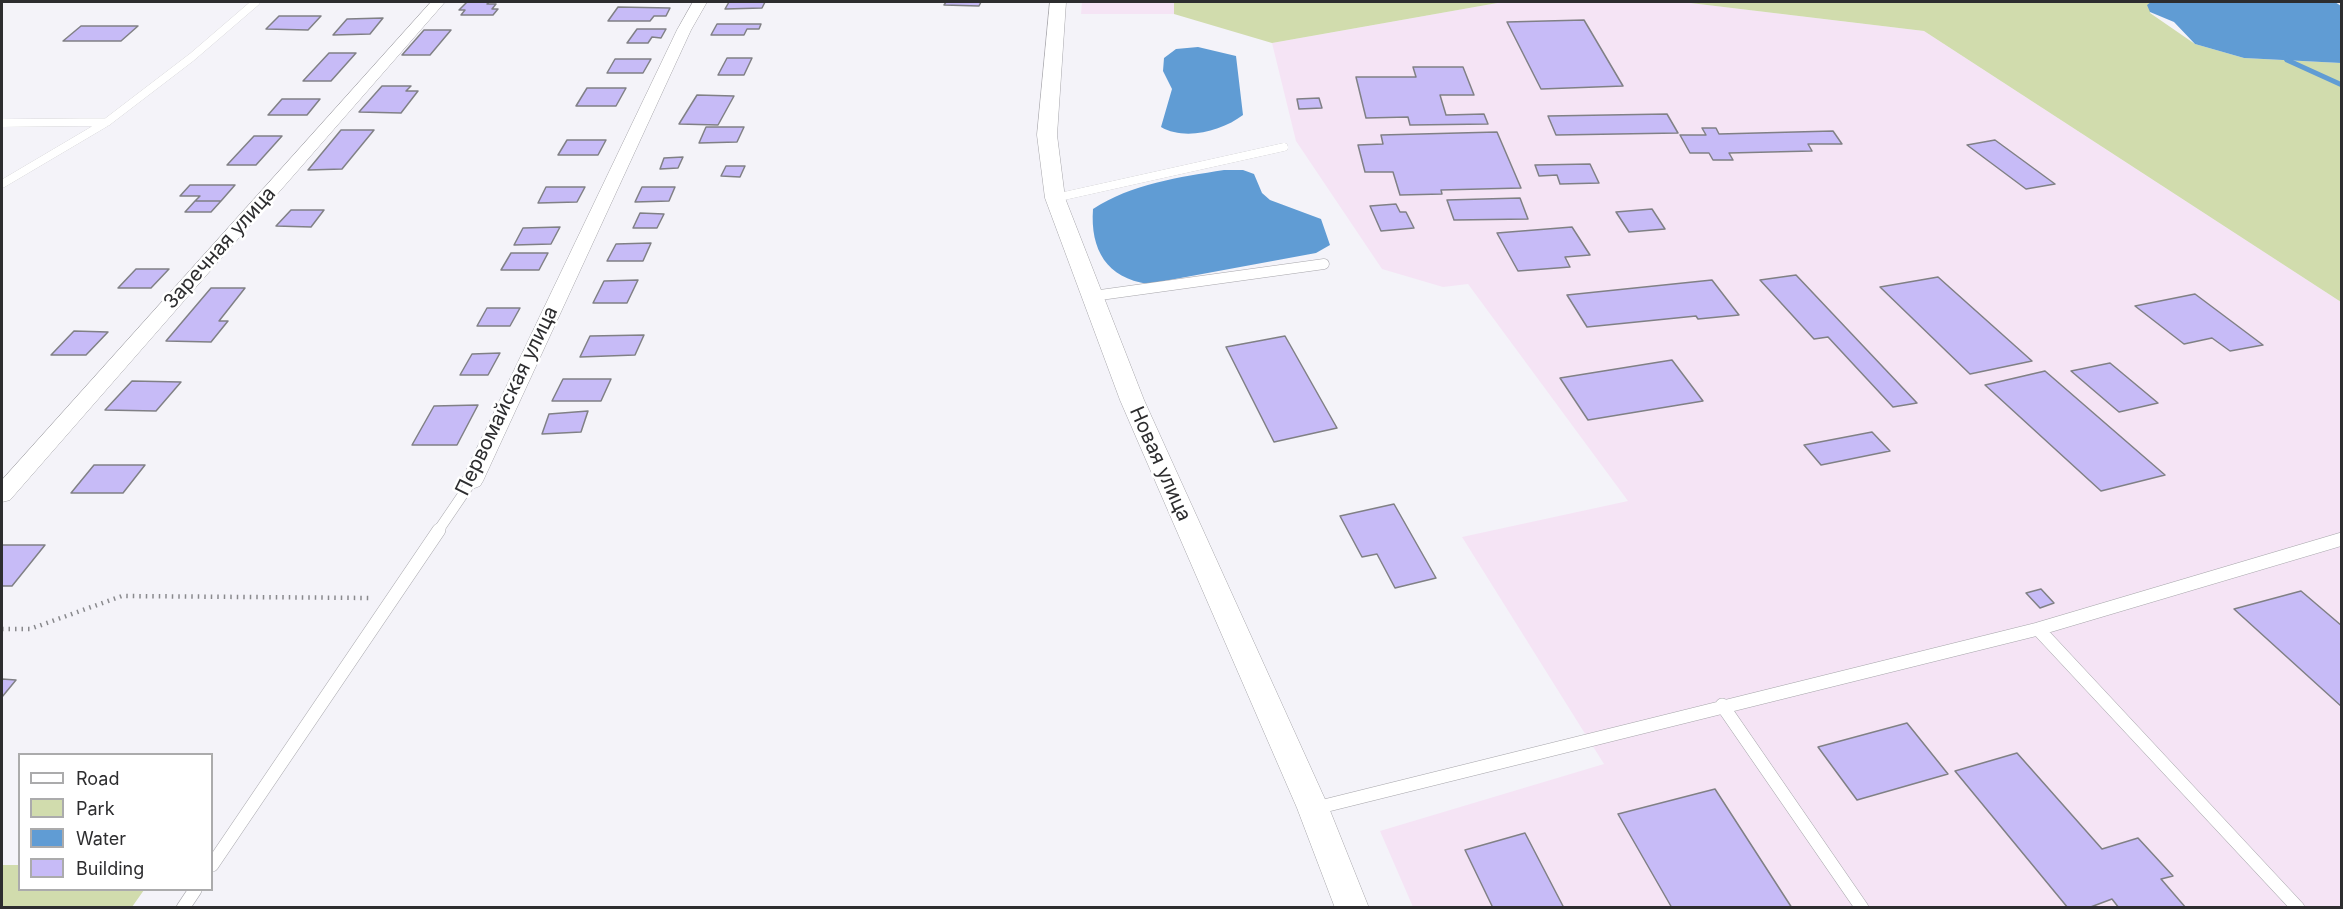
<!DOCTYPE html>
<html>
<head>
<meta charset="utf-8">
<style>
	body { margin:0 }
	#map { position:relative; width:2343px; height:909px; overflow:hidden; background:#f4f3f9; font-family:Inter,sans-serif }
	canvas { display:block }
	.frame { position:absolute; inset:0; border:3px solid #2d2d2f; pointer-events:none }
	.legend { position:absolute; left:18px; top:753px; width:195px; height:138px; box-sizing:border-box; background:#fff; border:2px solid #ababac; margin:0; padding:8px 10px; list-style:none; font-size:18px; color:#2d2d2f }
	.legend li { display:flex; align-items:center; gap:12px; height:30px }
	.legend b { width:30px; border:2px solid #ababac }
</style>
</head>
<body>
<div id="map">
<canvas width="2343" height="909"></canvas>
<div class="frame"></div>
<ul class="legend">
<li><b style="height:8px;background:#fff"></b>Road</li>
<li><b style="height:16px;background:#d1dcad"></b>Park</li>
<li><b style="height:16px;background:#609cd4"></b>Water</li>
<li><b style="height:16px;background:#c7bbf7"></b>Building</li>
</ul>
</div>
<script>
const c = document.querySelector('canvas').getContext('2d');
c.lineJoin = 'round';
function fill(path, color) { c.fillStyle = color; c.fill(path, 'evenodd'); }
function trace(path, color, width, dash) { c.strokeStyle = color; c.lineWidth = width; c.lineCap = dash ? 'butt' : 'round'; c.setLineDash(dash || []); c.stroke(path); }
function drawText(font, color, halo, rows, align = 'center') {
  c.font = font + ' Inter,sans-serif'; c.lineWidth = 5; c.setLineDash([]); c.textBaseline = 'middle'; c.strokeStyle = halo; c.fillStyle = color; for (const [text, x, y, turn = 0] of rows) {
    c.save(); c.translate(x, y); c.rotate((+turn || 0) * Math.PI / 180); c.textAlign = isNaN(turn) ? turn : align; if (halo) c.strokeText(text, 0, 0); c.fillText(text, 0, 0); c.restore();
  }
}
const industrial = new Path2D(`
	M1082,2H1174V14H1081Z
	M1503,2H1682L1924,31L2341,302V907H1413L1380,831L1604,764L1462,537L1628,501L1468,284L1443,287L1382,269L1296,141L1272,43Z`);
const green = new Path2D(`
	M1174,2H1503L1272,43L1174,14Z
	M1682,2H2152L2150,13L2195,44L2244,58L2341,63V302L1924,31Z
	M2,865H19L20,890H144L132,907H2Z`);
const water = new Path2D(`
	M2151,2H2335L2341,6V63L2244,58L2195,44L2174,22L2150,12L2147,5Z
	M1198,47L1236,56L1243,115C1222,131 1185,141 1161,127L1172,89L1163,71L1164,58L1176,49Z
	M1224,170H1243L1254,174L1262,193L1270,200L1321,219L1330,245L1316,253L1148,284C1107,278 1090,250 1093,209C1131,184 1180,177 1224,170Z`);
const stream = new Path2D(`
	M2283,54L2287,60L2342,85`);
const building = new Path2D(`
	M467,2H489L487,4H496L492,9H498L493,15H461L465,10H459Z
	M729,2H765L762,8L725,9Z
	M946,2H981L979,6L944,5Z
	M618,7L670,8L666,16H654L650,21H608Z
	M279,16H321L308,30L266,29Z
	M383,18L370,34L333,35L347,19Z
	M1584,20L1623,86L1541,89L1507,22Z
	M717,24H761L759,29H747L744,35H711Z
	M81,26H138L121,41H63Z
	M637,29H666L661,38L652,37L648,43H627Z
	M424,30H451L430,55H402Z
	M329,53H356L331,81H303Z
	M727,58H752L744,75H718Z
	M615,59H651L643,73H607Z
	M1413,67H1463L1474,95H1440L1446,115L1484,114L1488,124L1410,125L1408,117L1366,118L1356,77H1416Z
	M382,86H411L406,91H418L401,113L359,112Z
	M587,88H626L616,106H576Z
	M697,95L734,96L718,125L679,124Z
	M1319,98L1322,108L1299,109L1297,99Z
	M282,99H320L307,115H268Z
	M1667,114L1678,133L1556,135L1548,116Z
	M706,127H744L737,142L699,143Z
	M1702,128H1716L1719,134L1833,131L1842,144H1808L1812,151L1729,153L1733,160H1713L1709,153H1690L1680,135H1706Z
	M341,130H374L342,169L308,170Z
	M1497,132L1521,188L1441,190L1442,194L1400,195L1393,172H1365L1358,145L1383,144L1381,135Z
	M254,136H282L256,165H227Z
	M567,140H606L598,155H558Z
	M1995,140L2055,184L2026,189L1967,145Z
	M683,157L678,168L660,169L664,158Z
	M1590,164L1599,183L1560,184L1557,175L1539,176L1535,165Z
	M726,166H745L740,177L721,176Z
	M190,185H235L221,201H195L200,196H180Z
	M546,187H585L577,202L538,203Z
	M642,187H675L669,201L635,202Z
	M1520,198L1528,219L1454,220L1447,200Z
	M195,201H221L211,212H185Z
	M1396,204L1400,212H1406L1414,228L1381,231L1370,206Z
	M1652,209L1665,229L1629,232L1616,212Z
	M291,210H324L311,227L276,226Z
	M640,213L664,214L657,228H633Z
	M560,227L551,244L514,245L523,228Z
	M1572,227L1590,255L1565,257L1570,267L1518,271L1497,233Z
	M651,243L643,261H607L616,244Z
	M511,253H548L539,270H501Z
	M136,269H169L151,288H118Z
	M1796,275L1917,403L1893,407L1828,337L1814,339L1760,280Z
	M1938,277L2032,361L1970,374L1880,287Z
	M638,280L627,303H593L604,281Z
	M1712,280L1739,315L1698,319L1696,316L1587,327L1567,295Z
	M211,288H245L219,321H228L211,342L166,341Z
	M2195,294L2263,345L2230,351L2212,338L2184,344L2135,306Z
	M487,308H520L510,326H477Z
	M74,331L108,332L86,355H51Z
	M644,335L635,355L580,357L590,336Z
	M1285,336L1337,428L1274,442L1226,347Z
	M500,353L488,375H460L472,354Z
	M1672,360L1703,401L1588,420L1560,378Z
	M2110,363L2158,403L2119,412L2071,371Z
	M2045,371L2165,475L2101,491L1985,385Z
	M563,379H611L601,401H552Z
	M132,381L181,382L156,411L105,410Z
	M478,405L457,445H412L434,406Z
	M588,411L581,432L542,434L549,414Z
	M1872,432L1890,451L1821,465L1804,445Z
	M94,465H145L123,493H71Z
	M1394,504L1436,578L1395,588L1377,554L1362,557L1340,516Z
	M2,545H45L12,586H2Z
	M2041,589L2054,603L2040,608L2026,593Z
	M2301,591L2342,626V707L2234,609Z
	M2,679L16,680L2,697Z
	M1907,723L1948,774L1857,800L1818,747Z
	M2017,753L2102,849L2138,838L2173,876L2161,879L2186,908H2119L2112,899L2088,908H2068L1955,771Z
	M1715,789L1792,908H1672L1618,814Z
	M1525,833L1564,908H1493L1465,850Z`);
const path = new Path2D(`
	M2,629H30L122,596L370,598`);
const serviceFar2 = new Path2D(`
	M2,123L107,122
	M2,184L107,122L192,57L256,2
	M1055,198L1284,147`);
const serviceFar1 = new Path2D(`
	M1093,296L1324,264
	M438,531L472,481`);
const service = new Path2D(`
	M2038,629L2298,908
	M1722,705L1862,908
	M1316,808L2038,629L2342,539
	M212,865L439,530
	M183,908L195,890`);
const minor = new Path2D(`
	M431,2H445L10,500L2,502V480Z
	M693,2H707L691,30L483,481L480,486L472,489L464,486L461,481L677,30Z`);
const tertiary = new Path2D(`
	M1050,2H1066L1057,135L1065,198L1144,400L1329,808L1369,908H1335L1297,808L1120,400L1045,198L1037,135Z`);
const streetNames = [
	["Заречная улица",220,248,-48],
	["Первомайская улица",507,401,-64],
	["Новая улица",1160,464,66]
];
fill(industrial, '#f5e4f5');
fill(green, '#d1dcad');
fill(water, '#609cd4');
trace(stream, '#609cd4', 5);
fill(building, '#c7bbf7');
trace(building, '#808085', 1.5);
trace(serviceFar2, '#a7a6ab', 8);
trace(serviceFar1, '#a7a6ab', 11);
trace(service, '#a7a6ab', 14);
trace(minor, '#a7a6ab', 1);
trace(tertiary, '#a7a6ab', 1);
trace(path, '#89898d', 4.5, [1.5, 5]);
trace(serviceFar2, '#fff', 8);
trace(serviceFar1, '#fff', 10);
trace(service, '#fff', 13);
fill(minor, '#fff');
fill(tertiary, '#fff');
drawText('20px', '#2d2d2f', '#fff', streetNames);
</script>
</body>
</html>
